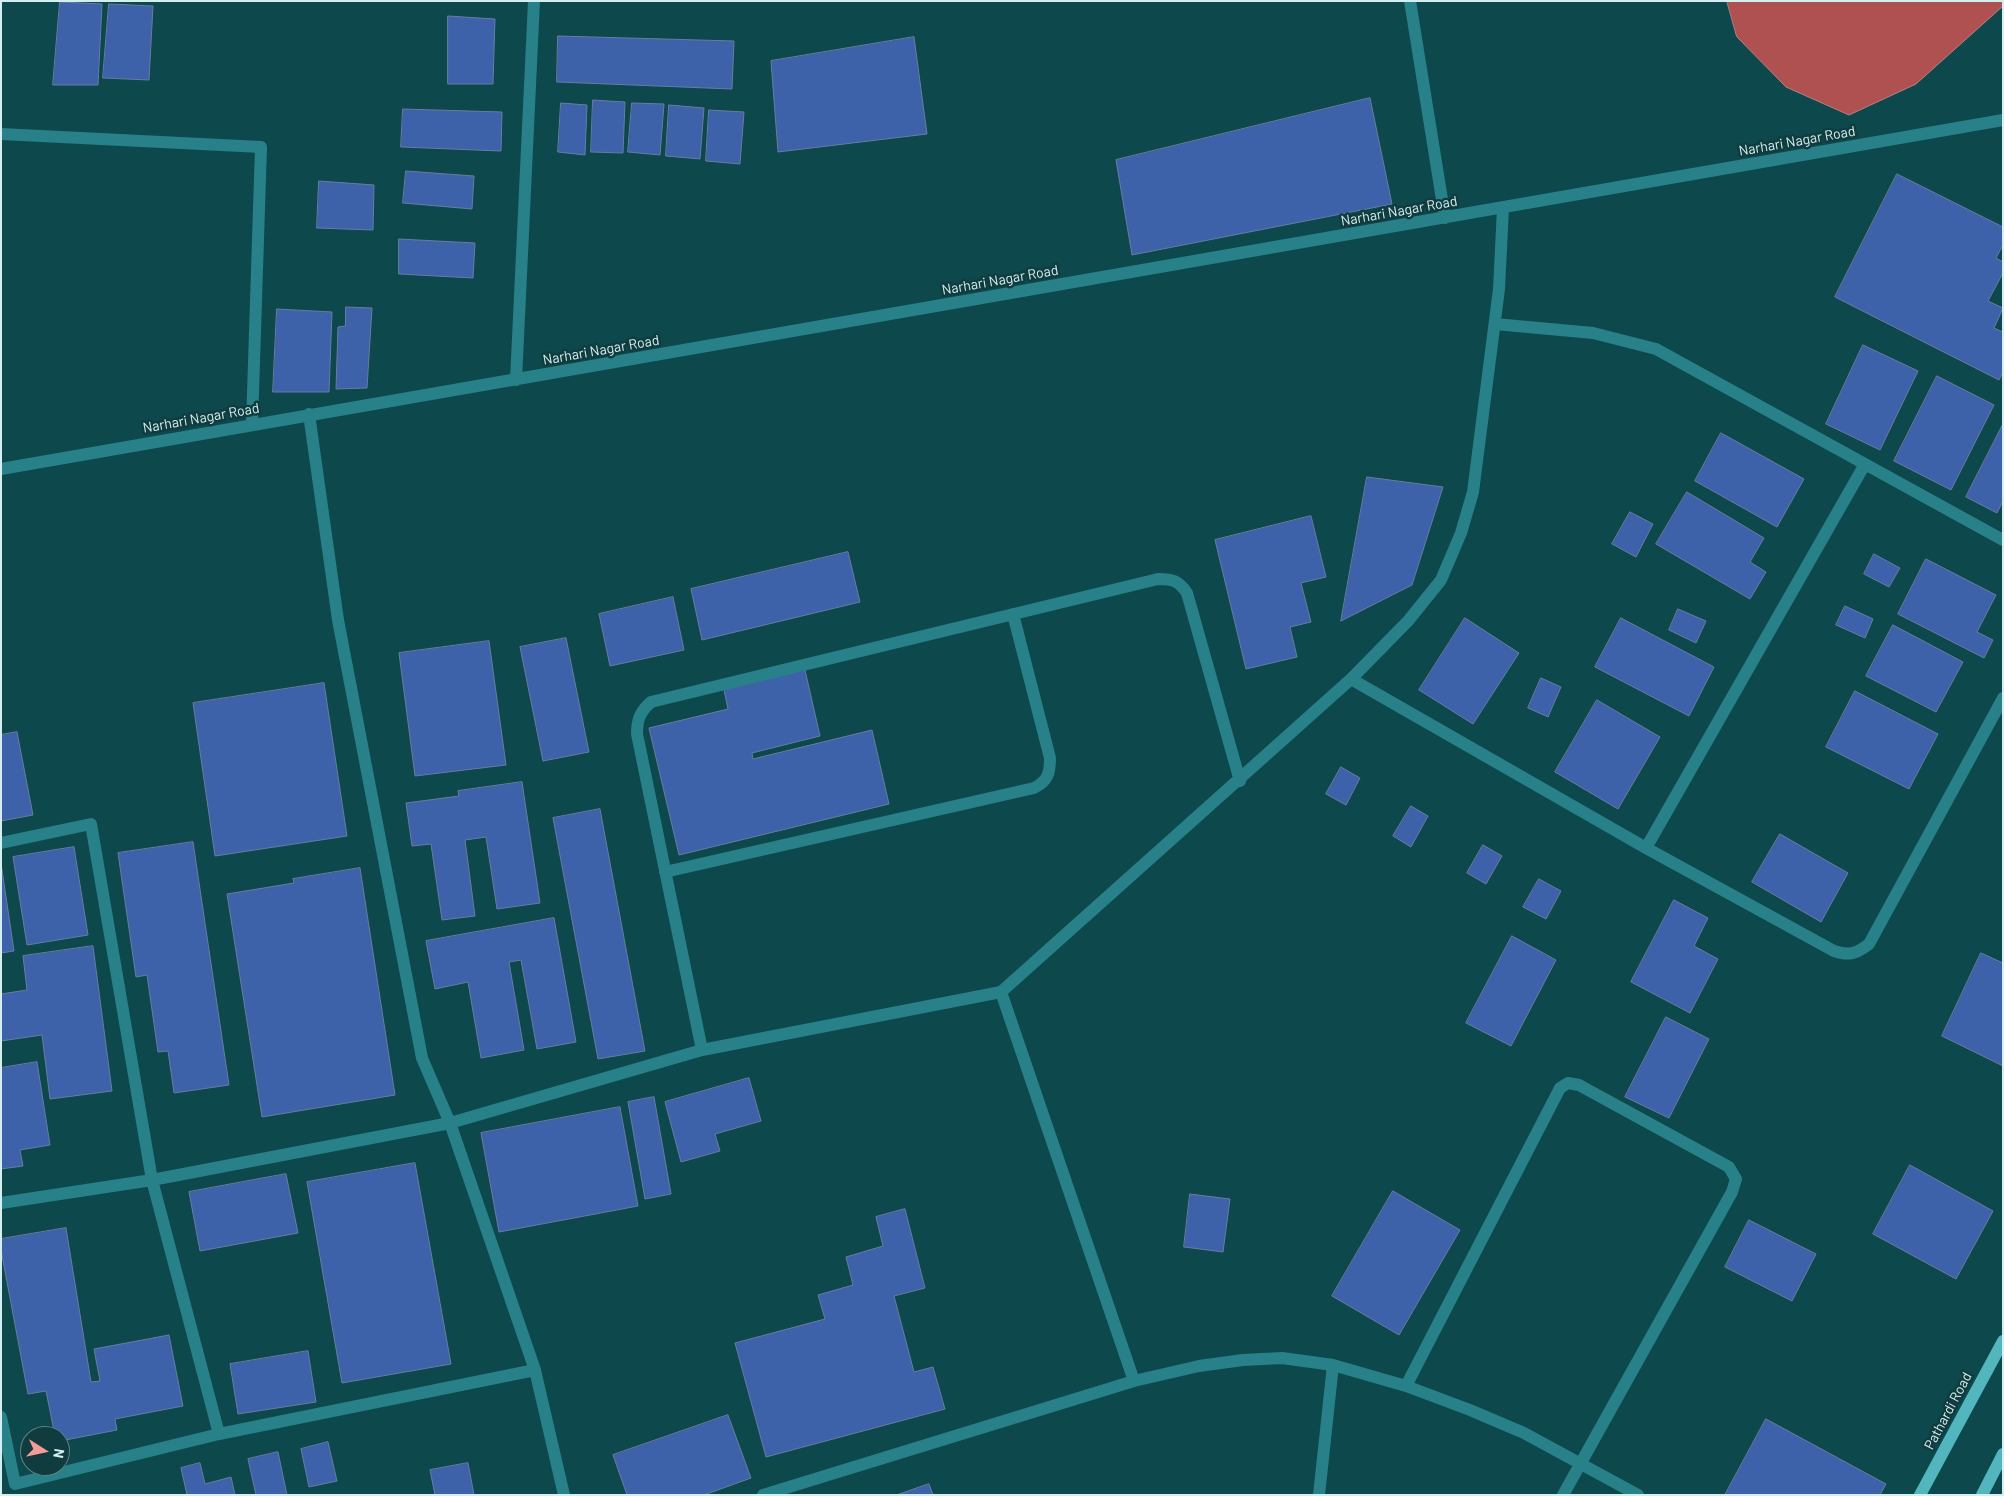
<!DOCTYPE html>
<html>
<head>
<meta charset="utf-8">
<style>
	body { margin:0 }
	#map { position:relative; width:2004px; height:1496px; overflow:hidden; background:#0c484c; font-family:Barlow,sans-serif }
	canvas { display:block }
	.frame { position:absolute; inset:0; border:2px solid #d4eff1; pointer-events:none }
	.north { position:absolute; left:20px; top:1426px; width:50px; height:50px; box-sizing:border-box; background:#113c3f; border:1px solid #5f8486; border-radius:50%; rotate:100deg; font-size:14px; font-weight:700; line-height:20px; text-align:center; color:#d4eff1 }
	.north::after { content:''; display:block; margin:auto; width:18px; height:22px; background:#f59b98; clip-path:polygon(50% 0,100% 100%,50% 72%,0 100%) }
</style>
</head>
<body>
<div id="map">
<canvas width="2004" height="1496"></canvas>
<div class="frame"></div>
<div class="north">N</div>
</div>
<script>
const c = document.querySelector('canvas').getContext('2d');
c.lineJoin = 'round';
function fill(path, color) { c.fillStyle = color; c.fill(path, 'evenodd'); }
function trace(path, color, width, dash) { c.strokeStyle = color; c.lineWidth = width; c.lineCap = dash ? 'butt' : 'round'; c.setLineDash(dash || []); c.stroke(path); }
function drawText(font, color, halo, rows, align = 'center') {
  c.font = font + ' Barlow,sans-serif'; c.lineWidth = 5; c.setLineDash([]); c.textBaseline = 'middle'; c.strokeStyle = halo; c.fillStyle = color; for (const [text, x, y, turn = 0] of rows) {
    c.save(); c.translate(x, y); c.rotate((+turn || 0) * Math.PI / 180); c.textAlign = isNaN(turn) ? turn : align; if (halo) c.strokeText(text, 0, 0); c.fillText(text, 0, 0); c.restore();
  }
}
const water = new Path2D(`
	M1727,1H2003V6L1916,84L1849,115L1786,87L1737,37Z`);
const building = new Path2D(`
	M60,2L102,4L98,85H53Z
	M109,4L153,6L149,80L103,78Z
	M448,16L495,19L493,84H448Z
	M558,36L734,41L732,89L557,82Z
	M914,37L927,134L778,152L771,61Z
	M1370,98L1392,204L1132,255L1116,160Z
	M593,100L625,102L623,153L591,152Z
	M561,103L587,105L585,155L558,152Z
	M632,103L664,104L660,155L628,152Z
	M669,105L704,108L700,159L666,156Z
	M403,109L502,112L501,151L401,147Z
	M709,110L744,112L740,164L706,161Z
	M406,171L474,176L472,209L403,203Z
	M1897,174L2003,227V245L1996,258L2003,262V273L1988,301L2003,308L1994,328L2003,332V372L1999,380L1835,297Z
	M319,181L374,185L373,230L317,228Z
	M399,239L475,243L473,278L399,274Z
	M346,307L372,308L367,388L336,389L338,327L345,326Z
	M277,309L332,312L329,392H273Z
	M1863,345L1918,371L1880,450L1826,424Z
	M1937,376L1994,405L1951,490L1894,461Z
	M2003,424V501L1997,513L1966,497Z
	M1721,433L1804,479L1777,527L1695,481Z
	M1367,477L1443,487L1412,585L1341,621Z
	M1687,492L1764,538L1750,562L1766,572L1750,599L1656,544Z
	M1630,512L1653,524L1636,557L1612,544Z
	M1311,516L1326,577L1301,583L1311,622L1290,627L1297,657L1246,669L1215,540Z
	M848,552L860,602L702,640L691,589Z
	M1874,554L1900,568L1889,587L1864,574Z
	M1926,559L1996,595L1977,632L1993,640L1984,658L1898,614Z
	M673,597L684,650L610,666L599,614Z
	M1845,606L1873,619L1865,638L1836,625Z
	M1678,609L1706,621L1696,643L1669,630Z
	M1465,618L1519,653L1473,724L1419,690Z
	M1621,618L1714,667L1689,716L1595,667Z
	M1893,625L1963,662L1936,712L1866,676Z
	M566,638L589,752L543,761L520,647Z
	M489,641L506,765L415,776L399,653Z
	M805,670L820,736L752,753L753,759L872,730L889,804L679,855L649,728L728,709L724,690Z
	M1541,678L1561,687L1548,717L1528,708Z
	M324,683L347,836L215,856L193,703Z
	M1855,691L1938,734L1909,789L1826,747Z
	M1597,700L1660,737L1618,809L1555,772Z
	M17,732L33,815L1,821V735Z
	M1341,767L1360,778L1346,805L1326,794Z
	M522,782L540,903L497,909L486,837L465,840L475,916L442,920L431,844L412,846L406,803L459,796L458,791Z
	M1411,806L1428,816L1411,847L1393,836Z
	M600,809L645,1051L598,1059L553,818Z
	M1780,834L1848,873L1821,922L1752,882Z
	M193,842L229,1085L174,1093L168,1051L158,1052L147,975L136,977L118,853Z
	M1483,845L1502,856L1486,884L1467,873Z
	M74,847L88,935L27,945L13,857Z
	M1,863L14,951L1,953Z
	M360,868L395,1095L262,1117L227,894L294,883L293,879Z
	M1539,879L1561,891L1546,919L1523,907Z
	M1674,900L1708,918L1694,946L1718,959L1690,1013L1631,982Z
	M554,918L576,1042L537,1049L521,960L509,962L524,1050L481,1058L468,982L435,989L426,941Z
	M1512,936L1556,960L1511,1046L1466,1023Z
	M93,946L112,1091L50,1099L42,1035L1,1041V994L27,990L23,956Z
	M1981,953L2003,963V1066L1942,1036Z
	M1666,1017L1709,1039L1669,1118L1625,1097Z
	M37,1062L50,1145L20,1150L23,1166L1,1169V1068Z
	M749,1078L761,1121L715,1134L720,1151L681,1162L665,1102Z
	M654,1097L671,1194L645,1199L628,1102Z
	M620,1107L638,1206L499,1232L481,1133Z
	M415,1163L451,1364L342,1383L307,1182Z
	M1910,1165L1993,1211L1956,1279L1873,1234Z
	M286,1174L298,1233L200,1251L189,1192Z
	M1393,1191L1460,1230L1399,1335L1332,1296Z
	M1190,1194L1230,1199L1223,1252L1184,1247Z
	M905,1209L925,1288L894,1296L914,1372L933,1367L945,1409L766,1457L735,1343L825,1319L818,1295L853,1285L846,1257L883,1246L876,1217Z
	M1749,1220L1816,1254L1792,1301L1725,1267Z
	M66,1228L91,1382L100,1381L94,1349L169,1335L183,1406L115,1419L117,1430L60,1441V1436H55L46,1391L28,1394L1,1250V1239Z
	M308,1351L316,1402L238,1414L230,1364Z
	M728,1415L751,1478L704,1495H627L613,1455Z
	M1766,1419L1886,1484L1880,1495H1725Z
	M328,1442L337,1481L309,1487L301,1449Z
	M278,1452L287,1495H256L248,1459Z
	M200,1463L205,1484L231,1477L235,1495H187L181,1468Z
	M468,1463L474,1495H435L430,1470Z
	M929,1484L933,1495H897Z`);
const minor = new Path2D(`
	M1410,1L1445,218
	M1,134L261,147L252,424
	M1495,324L1593,333L1656,349L2003,540
	M516,380L534,1
	M309,414L338,620L422,1058L450,1123L535,1370L564,1495
	M1,469L2003,120
	M1351,679L1646,848L1834,951C1849,956 1856,954 1869,944L2003,698
	M1,843L91,824L152,1180L219,1434
	M1646,848L1865,464
	M665,872L1034,788C1048,781 1050,773 1050,758L1013,614
	M1001,992L1134,1381
	M702,1050L637,734C637,719 640,712 651,702L1158,579C1173,579 1179,581 1187,593L1240,781
	M1,1203L152,1180L450,1123L702,1050L1001,992L1351,679L1408,621L1441,580L1461,533L1473,492L1499,289L1503,208
	M1406,1386L1560,1088L1568,1083L1579,1085L1729,1167L1736,1179L1732,1192L1563,1495
	M1,1417L15,1484L219,1434L535,1370
	M763,1495L1134,1381L1199,1366L1243,1360L1282,1358L1333,1365L1406,1386L1470,1410L1524,1433L1638,1495
	M1319,1495L1333,1365`);
const major = new Path2D(`
	M1920,1495L2003,1341
	M1982,1495L2003,1454`);
const streetNames = [
	["Narhari Nagar Road",1797,141,-10],
	["Narhari Nagar Road",1399,211,-10],
	["Narhari Nagar Road",1000,280,-10],
	["Narhari Nagar Road",601,350,-10],
	["Narhari Nagar Road",201,418,-10],
	["Pathardi Road",1948,1411,-62]
];
fill(water, '#ae5150');
trace(water, '#b98080', 1);
fill(building, '#3d62aa');
trace(building, '#697c9f', 1);
trace(minor, '#288188', 12);
trace(major, '#53b6be', 12);
drawText('14px', '#d4eff1', '#113c3f', streetNames);
</script>
</body>
</html>
